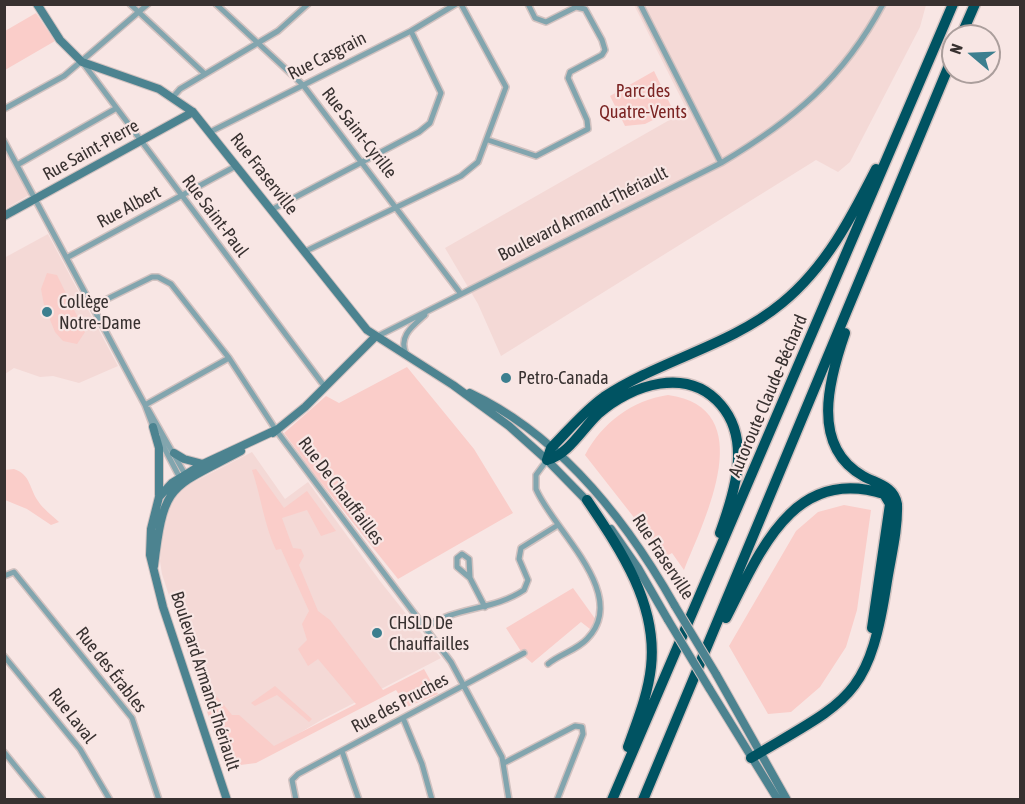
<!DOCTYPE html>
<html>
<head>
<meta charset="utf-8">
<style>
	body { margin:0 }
	#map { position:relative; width:1025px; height:804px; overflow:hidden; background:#f8e6e4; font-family:"Asap Condensed",sans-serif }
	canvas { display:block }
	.frame { position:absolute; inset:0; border:6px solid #383130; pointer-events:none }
	.north { position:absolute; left:941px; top:24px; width:60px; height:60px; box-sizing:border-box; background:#f8e6e4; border:2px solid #ab9e9c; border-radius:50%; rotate:289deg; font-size:16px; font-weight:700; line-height:24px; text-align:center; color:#383130 }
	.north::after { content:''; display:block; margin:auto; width:21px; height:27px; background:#3c7f8f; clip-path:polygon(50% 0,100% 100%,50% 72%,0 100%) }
</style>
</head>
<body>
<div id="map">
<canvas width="1025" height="804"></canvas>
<div class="frame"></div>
<div class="north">N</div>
</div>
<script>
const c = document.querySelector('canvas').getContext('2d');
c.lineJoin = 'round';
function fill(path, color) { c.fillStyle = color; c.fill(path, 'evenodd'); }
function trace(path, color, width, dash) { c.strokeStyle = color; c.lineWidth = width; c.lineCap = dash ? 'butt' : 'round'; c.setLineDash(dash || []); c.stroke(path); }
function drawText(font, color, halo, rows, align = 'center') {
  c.font = font + ' "Asap Condensed",sans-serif'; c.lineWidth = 4.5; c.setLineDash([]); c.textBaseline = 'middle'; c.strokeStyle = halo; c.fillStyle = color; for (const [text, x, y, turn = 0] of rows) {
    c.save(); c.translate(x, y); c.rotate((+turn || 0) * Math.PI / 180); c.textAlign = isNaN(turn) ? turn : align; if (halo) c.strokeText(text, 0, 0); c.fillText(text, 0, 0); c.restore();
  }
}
const built = new Path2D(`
	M634,5H926L920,27L850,162L838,172L816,160L501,356L478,304L445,248L687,110Z
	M4,148L29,195L5,209H4Z
	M48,234L118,366L79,383L53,376L40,377L14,368L5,374L4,258Z
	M252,452L285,499L308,482L380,581L441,658L323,719L251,762L225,767L162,574L160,561L164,519L172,500L180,489Z`);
const green = new Path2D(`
	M36,13L55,41L5,70V31Z
	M654,71L673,110L645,124L625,126L610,96Z
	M47,273L57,275L85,332L77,344L63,341L55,332L44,305L41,289Z
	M407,367L474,449L513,513L398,579L314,474L284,433L326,396L339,403Z
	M668,395C761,408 705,518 684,570L672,553L665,557L585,455C602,423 632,400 668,395Z
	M14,469C31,475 29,488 38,501C43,509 52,515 59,522L51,525L27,509L5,500V470Z
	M256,469L284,508L307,491L336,531L321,536L307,510L282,518L293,548L301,549L304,556L299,565L318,611L330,620L383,690L424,669L438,694L407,707L396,690L256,763L225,767L193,667L232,715H239L274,746L356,704L318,659L308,666L298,649L307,640L302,624L309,611L281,549L276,550C264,525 261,496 252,470Z
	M844,505L871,510L857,610L846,647L820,687L791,712L768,714L729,646L796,531L818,512Z
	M573,588L596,620L590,629L581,622L532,663L524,656L506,628Z
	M275,686L312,719L309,722L277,695L255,706L251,703Z`);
const street = new Path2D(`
	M130,4L205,74
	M216,4L303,85L461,294
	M640,4L721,163
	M83,63L325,387
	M173,97L180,89L278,31L308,4
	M4,109L64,76L148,4
	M210,132L411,31L456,4
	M488,140L536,156L588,129L587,120L568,78L570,72L602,55L605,50L602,40L585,9L576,7L546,22L535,18L528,4
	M4,141L145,405L154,429
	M17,165L115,109
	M271,210L419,132L430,123L441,93L411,31
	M304,252L461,176L478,162L506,87L461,4
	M68,257L236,166
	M93,306L152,277H158L171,284L229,358L276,430L451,662L502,757L509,800
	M376,337L721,163C792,121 843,79 883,4
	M406,354C398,336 413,326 425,315
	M145,405L229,358
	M148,409L186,476
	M159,438L181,480
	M547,460L536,475V489C553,530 631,594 587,639C577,650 560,654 548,664
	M462,554L469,559L470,578L457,567V558Z
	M4,576L14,572L132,718L159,800
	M470,578L485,607
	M425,628C455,606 493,611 524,590L528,580L519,559L521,548L558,525
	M4,656L80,749L110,800
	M403,718L422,764L432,800
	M342,751L359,800
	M4,752L43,800
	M504,763L575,726L582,727L583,734L557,800
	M296,800L292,780L298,774L524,653`);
const secondary = new Path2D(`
	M37,4L60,40L82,62L159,89L193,112L367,330L453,385L509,426L547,460L589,503
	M4,216L193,112
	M470,393C561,436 627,521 675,606
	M153,427L159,448V495
	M273,433L305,407L375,337
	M174,453L184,459L203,464
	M611,529L638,568L668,620
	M154,566C164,481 170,489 241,451
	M716,674L787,800
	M709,688L778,800
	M227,800L163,607L150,555L151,529L159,497L172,483L203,464L276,430`);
const highway = new Path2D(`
	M961,36L975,4
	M547,460L551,448C568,431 584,411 604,397C660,360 730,346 782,303C826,267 851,218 876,169
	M547,460C568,455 583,428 598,414C632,384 688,366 721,405C752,441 734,494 720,533
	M587,500C620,549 658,604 651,667C648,695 637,721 628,747
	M726,618C760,552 793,465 884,494L890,504L872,628
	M751,758C848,700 869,700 887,581C891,556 898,529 897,504C894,486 877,484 863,476C810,446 829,379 845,333
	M612,800L953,4
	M643,800L953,56`);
const secondaryBridge = new Path2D(`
	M675,606L716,674
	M668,620L709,688`);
const markers = [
	[47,312,6,"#3c7f8f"],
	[506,378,6,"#3c7f8f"],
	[377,633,6,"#3c7f8f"]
];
const streetNames = [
	["Rue Casgrain",327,56,-27],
	["Rue Saint-Cyrille",359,133,52],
	["Rue Saint-Pierre",91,150,-29],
	["Rue Fraserville",264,174,52],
	["Rue Albert",129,207,-28],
	["Boulevard Armand-Thériault",583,214,-27],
	["Rue Saint-Paul",215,216,53],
	["Autoroute Claude-Béchard",768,396,-67],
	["Rue De Chauffailles",341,491,53],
	["Rue Fraserville",663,557,57],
	["Rue des Érables",111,670,52],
	["Boulevard Armand-Thériault",205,681,72],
	["Rue des Pruches",400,703,-28],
	["Rue Laval",72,716,52]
];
const parkNames = [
	["Parc des",643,91],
	["Quatre-Vents",643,112]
];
const poiNames = [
	["Collège",59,302],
	["Notre-Dame",59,323],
	["Petro-Canada",518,378],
	["CHSLD De",389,623],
	["Chauffailles",389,644]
];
fill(built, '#f4d9d6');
fill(green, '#facdc9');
trace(street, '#d2c2c0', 8);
trace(secondary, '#d2c2c0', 10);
trace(highway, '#d2c2c0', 13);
trace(street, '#82a5ae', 5);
trace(secondary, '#4c8390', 8);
trace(highway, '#005362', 10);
trace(secondaryBridge, '#d2c2c0', 10, []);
trace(secondaryBridge, '#4c8390', 8);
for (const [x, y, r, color] of markers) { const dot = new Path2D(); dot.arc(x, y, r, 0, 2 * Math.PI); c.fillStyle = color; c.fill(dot); trace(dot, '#f8e6e4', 2); }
drawText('18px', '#383130', '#f8e6e4', streetNames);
drawText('18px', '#7b2423', '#f8e6e4', parkNames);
drawText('18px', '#383130', '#f8e6e4', poiNames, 'left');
</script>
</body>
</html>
